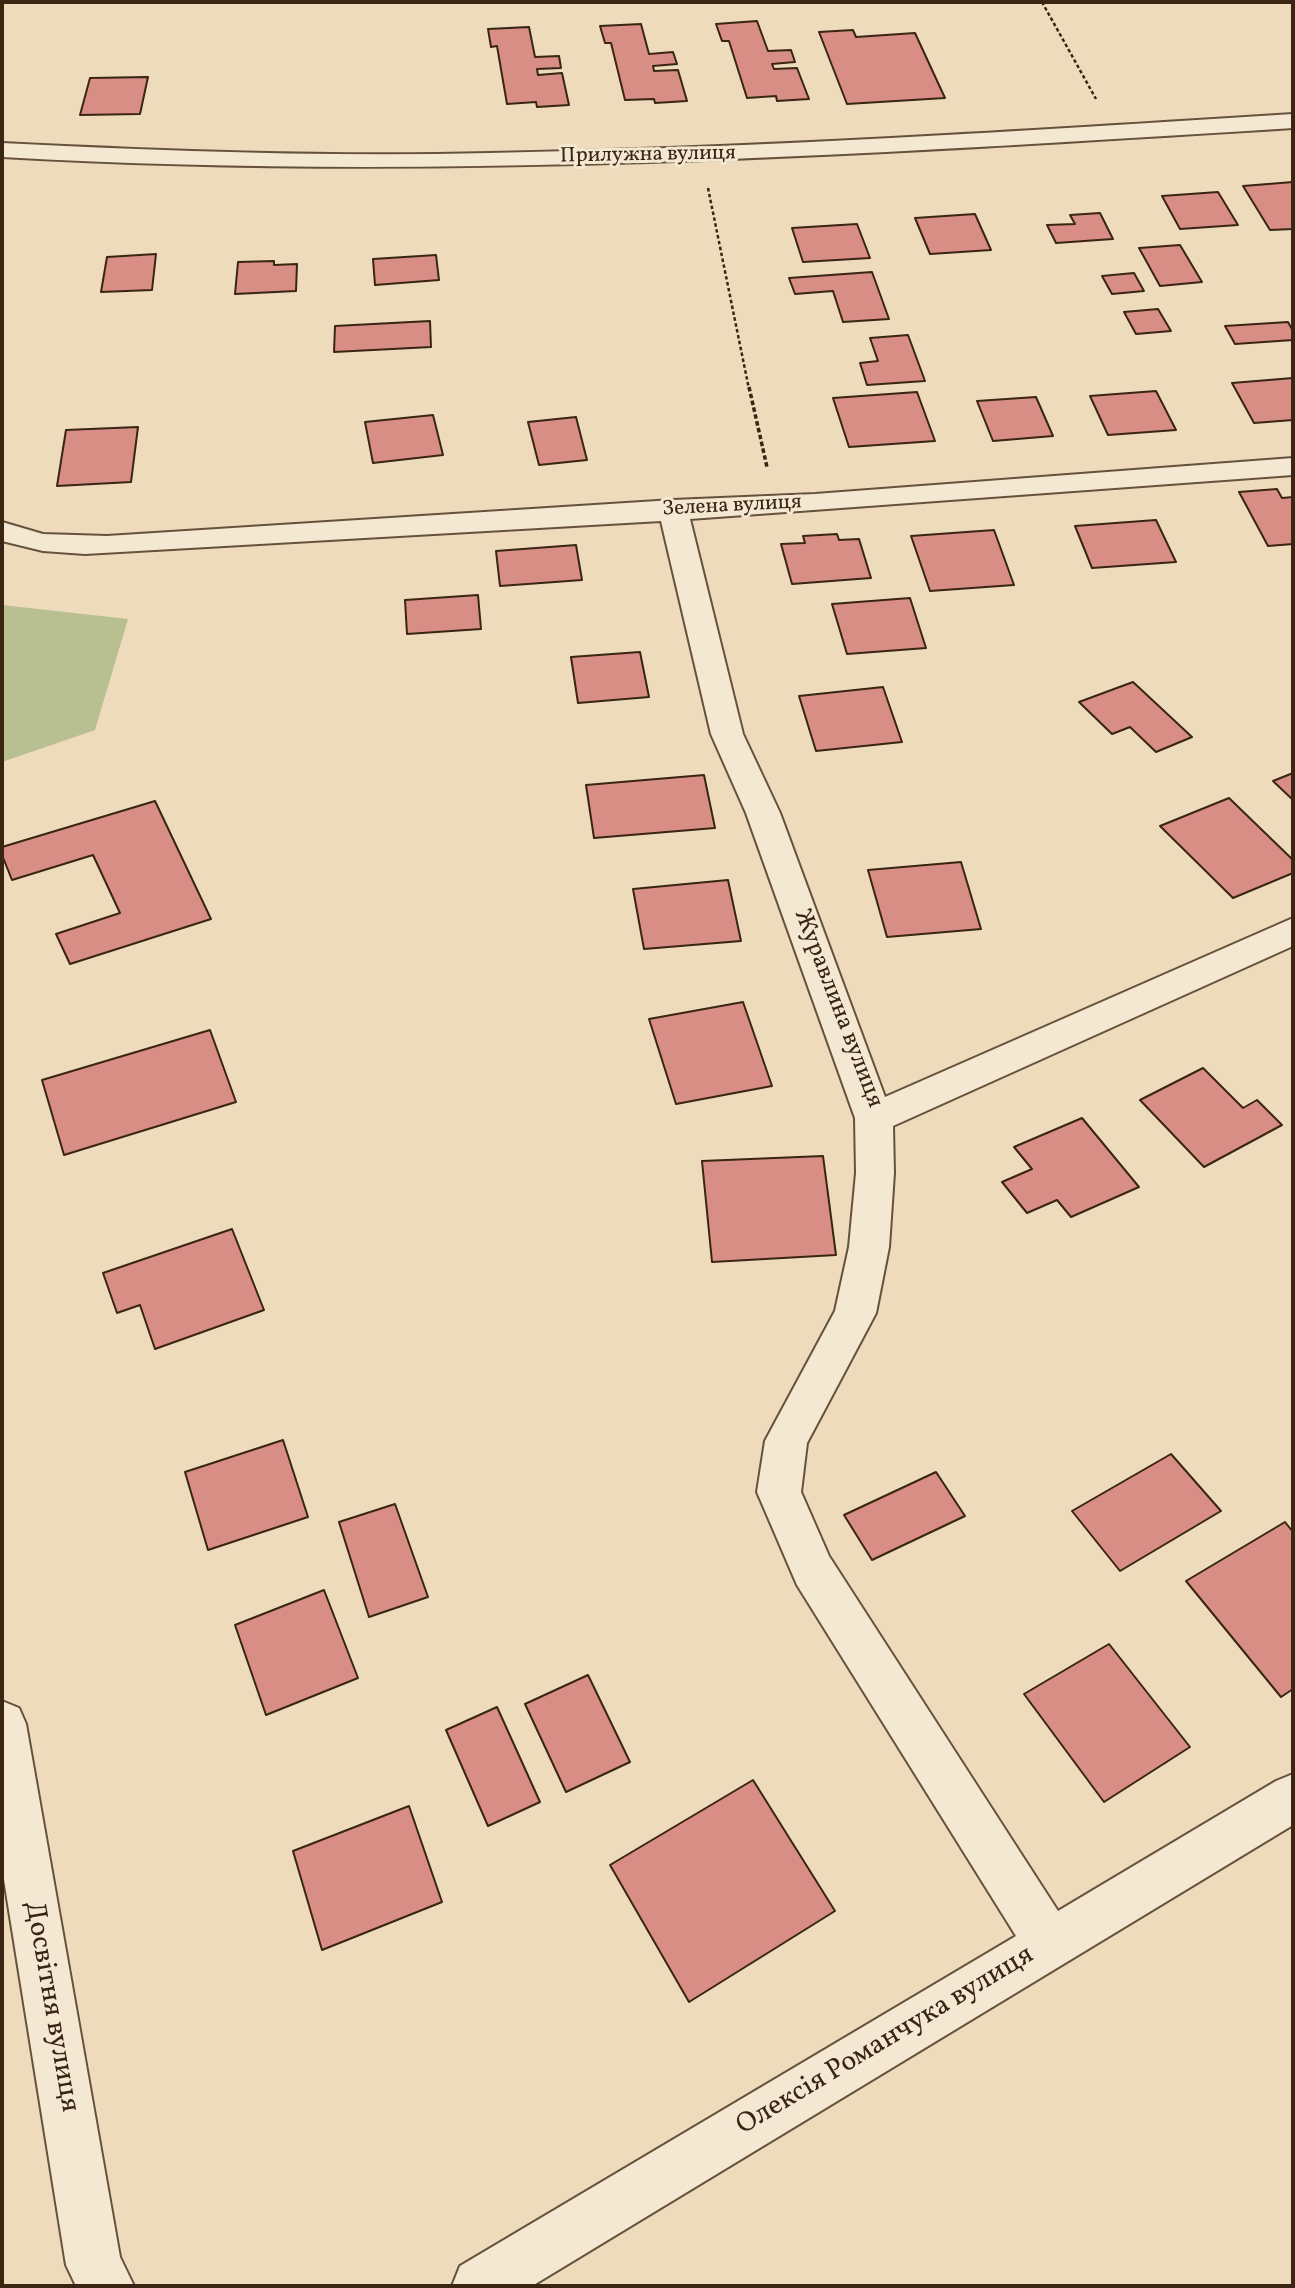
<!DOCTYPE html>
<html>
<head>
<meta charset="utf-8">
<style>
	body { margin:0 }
	#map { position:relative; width:1295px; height:2288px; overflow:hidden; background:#eedbbc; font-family:Vollkorn,serif }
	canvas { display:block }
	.frame { position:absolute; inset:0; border:4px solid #392512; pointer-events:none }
</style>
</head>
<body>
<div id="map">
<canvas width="1295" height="2288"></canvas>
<div class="frame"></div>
</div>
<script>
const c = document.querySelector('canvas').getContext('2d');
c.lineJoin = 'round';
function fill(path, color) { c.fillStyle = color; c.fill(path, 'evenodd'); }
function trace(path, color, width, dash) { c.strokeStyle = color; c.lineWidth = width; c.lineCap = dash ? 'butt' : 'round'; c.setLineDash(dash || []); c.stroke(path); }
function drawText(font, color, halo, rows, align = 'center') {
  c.font = font + ' Vollkorn,serif'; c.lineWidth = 6; c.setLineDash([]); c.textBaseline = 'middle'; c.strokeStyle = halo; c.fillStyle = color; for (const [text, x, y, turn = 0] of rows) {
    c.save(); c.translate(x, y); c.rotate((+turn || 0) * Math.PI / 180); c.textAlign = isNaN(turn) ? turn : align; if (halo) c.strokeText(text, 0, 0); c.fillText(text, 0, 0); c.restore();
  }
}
const green = new Path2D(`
	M2,605L128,619L95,730L2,762Z`);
const building = new Path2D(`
	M757,21L768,51L791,50L795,62L772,64L774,69L797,68L809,99L777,101L776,96L747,98L729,41H722L716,24Z
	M641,24L649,54L673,52L677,64L653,66L654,71L678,70L687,101L655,103L654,99L625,100L611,43H605L600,26Z
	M529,27L535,57L559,56L561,68L537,69L538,75L562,73L569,105L537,107L536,102L507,104L497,46L491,47L488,29Z
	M853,30L856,37L915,33L945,98L847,104L819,32Z
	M148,77L140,114L80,115L90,78Z
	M1293,182V229L1270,230L1243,186Z
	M1218,192L1238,225L1180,229L1162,196Z
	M1100,213L1113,239L1056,243L1047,225L1075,224L1070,215Z
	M975,214L991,250L930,254L915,218Z
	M857,224L870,258L803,262L792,228Z
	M1180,245L1202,282L1160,286L1139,248Z
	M156,254L152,290L101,292L107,257Z
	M436,255L439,280L375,285L373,259Z
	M274,261V265L297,264L296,291L235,294L238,262Z
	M872,272L889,319L843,322L833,291L795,294L789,278Z
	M1134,273L1144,291L1112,294L1102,276Z
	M1158,309L1171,331L1136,334L1124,312Z
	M430,321L431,347L334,352L335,326Z
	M1288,322L1293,331V340L1235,344L1225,326Z
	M908,335L925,381L867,385L860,363L878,361L870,338Z
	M1293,378V420L1254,423L1232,383Z
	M1156,391L1176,430L1108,435L1090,396Z
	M917,392L935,441L849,447L833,398Z
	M1036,397L1053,436L993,441L977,401Z
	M433,415L443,455L373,463L365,422Z
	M576,417L587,460L539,465L528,422Z
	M138,427L131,482L57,486L66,430Z
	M1277,489L1282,498L1293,497V544L1268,546L1239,492Z
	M1156,520L1176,562L1092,568L1075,526Z
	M994,530L1014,585L930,591L911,536Z
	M837,534L839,540L859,539L871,578L792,584L781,544L805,543L803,536Z
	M576,545L582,580L500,586L496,551Z
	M478,595L481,629L407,634L405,600Z
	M910,598L926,648L847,654L832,604Z
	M640,652L649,697L578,703L571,657Z
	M1133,682L1192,737L1156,752L1130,727L1112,734L1079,702Z
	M883,687L902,742L816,751L799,696Z
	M1293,773V800L1273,781Z
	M704,775L715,828L594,838L586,785Z
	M1229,798L1293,860V873L1233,898L1160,826Z
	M155,801L211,919L70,964L56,934L120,913L93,855L12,880L2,855V847Z
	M961,862L981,929L887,937L868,870Z
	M728,880L741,941L644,949L633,889Z
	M743,1002L772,1086L676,1104L649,1019Z
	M210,1030L236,1102L64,1155L42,1080Z
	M1203,1068L1243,1108L1257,1100L1282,1125L1204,1167L1140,1100Z
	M1082,1118L1139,1187L1071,1217L1057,1200L1027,1213L1002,1182L1032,1169L1014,1147Z
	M823,1156L836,1255L712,1262L702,1161Z
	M232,1229L264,1310L155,1349L140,1305L117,1313L103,1273Z
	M283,1440L308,1517L208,1550L185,1472Z
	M1171,1454L1221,1511L1120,1571L1072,1511Z
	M936,1472L965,1516L872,1560L844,1515Z
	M395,1504L428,1597L369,1617L339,1522Z
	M1285,1522L1293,1532V1689L1281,1697L1186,1581Z
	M324,1590L358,1678L266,1715L235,1625Z
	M1109,1644L1190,1747L1104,1802L1024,1694Z
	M588,1675L630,1762L566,1792L525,1704Z
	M497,1707L540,1802L488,1826L446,1730Z
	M753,1780L835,1911L689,2002L610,1865Z
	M409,1806L442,1902L322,1950L293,1851Z`);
const pathFar1 = new Path2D(`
	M1042,2L1096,99
	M708,188L749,389`);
const path = new Path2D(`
	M749,387L767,467`);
const minor = new Path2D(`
	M1293,114V128C863,155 433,182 2,157V143C164,151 326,157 489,153C757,148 1025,131 1293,114Z
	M1293,458V475L690,519L743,734L780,813L885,1097L1293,918V946L893,1126L894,1173L889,1247L876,1313L807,1443L801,1492L829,1556L1058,1911L1276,1781L1293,1774V1825L532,2286H452L460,2266L1016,1936L797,1585L757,1492L765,1441L835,1311L849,1247L856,1173L855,1118L746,813L711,734L661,521L85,554L43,551L2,541V522L43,534L107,536L673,500L815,494Z
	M2,1701L19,1708L26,1724L120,2257L134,2286H76L66,2265L2,1867Z`);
const farStreetnames = [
	["Прилужна вулиця",648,156,-1],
	["Зелена вулиця",732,507,-3]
];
const streetNames = [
	["Журавлина вулиця",837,1009,69]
];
const nearStreetnames = [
	["Досвітня вулиця",50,2007,80],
	["Олексія Романчука вулиця",886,2042,-31]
];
fill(green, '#b8c091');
fill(building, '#d88e85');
trace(building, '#392512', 2);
trace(minor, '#66523c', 4);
trace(pathFar1, '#392512', 2.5, [3.5, 2.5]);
trace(path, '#392512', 3.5, [4.5, 2.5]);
fill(minor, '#f4e8d3');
drawText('21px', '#392512', '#f4e8d3', farStreetnames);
drawText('24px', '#392512', '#f4e8d3', streetNames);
drawText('28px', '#392512', '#f4e8d3', nearStreetnames);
</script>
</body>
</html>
